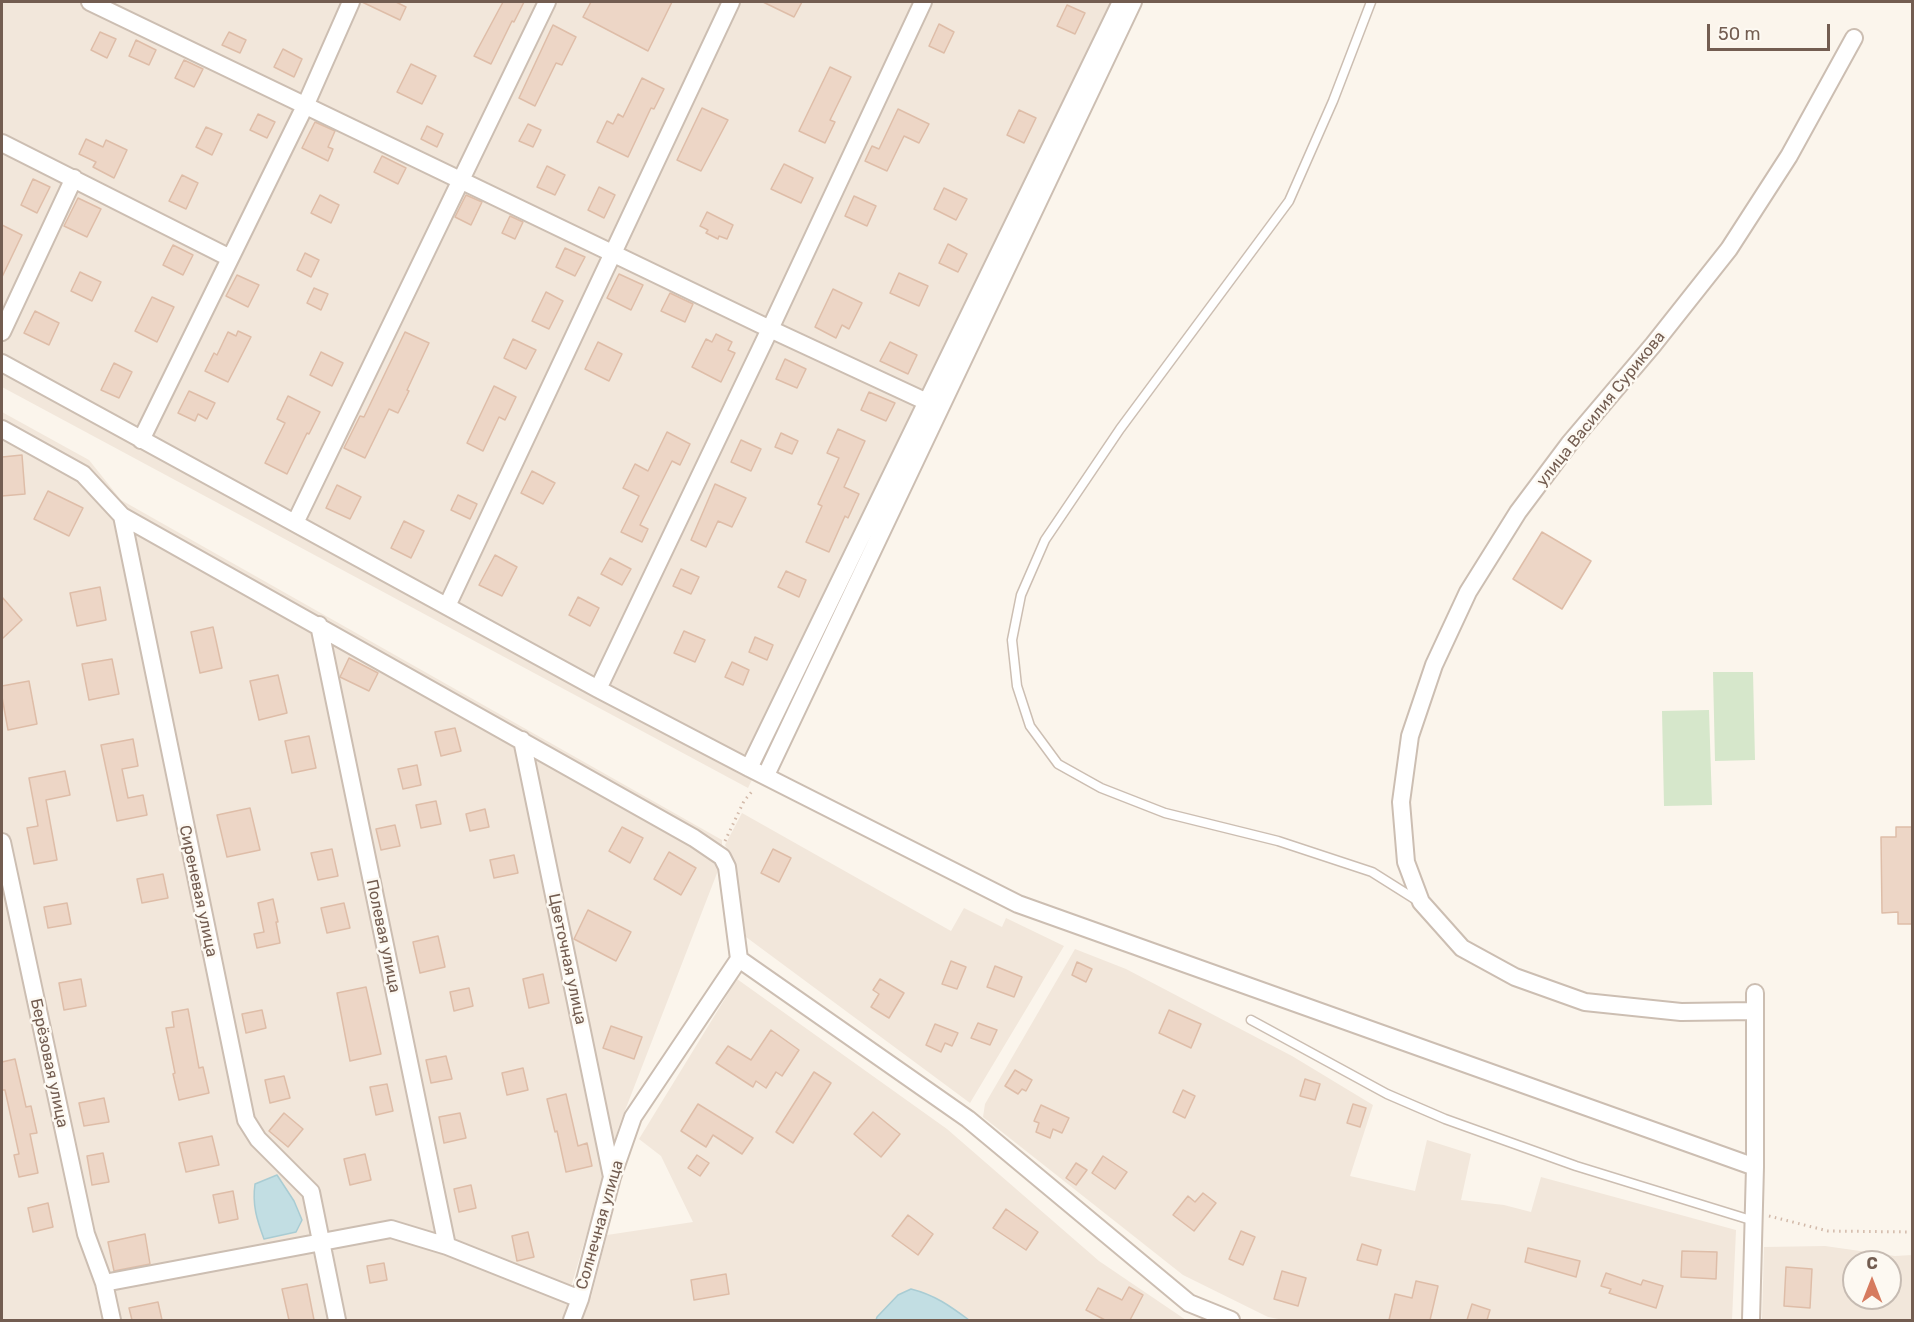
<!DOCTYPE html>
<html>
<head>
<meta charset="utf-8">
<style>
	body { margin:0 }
	#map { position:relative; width:1914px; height:1322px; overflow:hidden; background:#fbf5ec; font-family:Rubik,sans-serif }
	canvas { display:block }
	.frame { position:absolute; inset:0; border:3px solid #735d51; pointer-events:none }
	.north { position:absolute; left:1842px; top:1250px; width:60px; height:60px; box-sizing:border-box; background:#fdf9f2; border:2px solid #c6bbb2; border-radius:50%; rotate:0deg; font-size:16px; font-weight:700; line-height:24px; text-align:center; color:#735d51 }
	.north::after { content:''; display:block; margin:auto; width:21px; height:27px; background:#d67b5f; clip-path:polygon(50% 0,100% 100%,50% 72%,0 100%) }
	.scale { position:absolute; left:1707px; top:24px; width:123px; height:27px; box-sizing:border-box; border:3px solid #735d51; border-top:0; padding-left:8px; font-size:18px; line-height:21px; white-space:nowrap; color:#735d51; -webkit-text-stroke:4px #fdf9f2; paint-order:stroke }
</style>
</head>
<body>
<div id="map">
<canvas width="1914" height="1322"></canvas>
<div class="frame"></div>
<div class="north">С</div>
<div class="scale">50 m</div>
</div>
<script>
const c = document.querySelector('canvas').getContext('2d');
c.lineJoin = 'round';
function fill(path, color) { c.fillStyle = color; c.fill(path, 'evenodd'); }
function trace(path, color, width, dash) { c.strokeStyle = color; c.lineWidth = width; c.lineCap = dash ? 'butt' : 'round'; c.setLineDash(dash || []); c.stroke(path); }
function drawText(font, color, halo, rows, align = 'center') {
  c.font = font + ' Rubik,sans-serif'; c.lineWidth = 5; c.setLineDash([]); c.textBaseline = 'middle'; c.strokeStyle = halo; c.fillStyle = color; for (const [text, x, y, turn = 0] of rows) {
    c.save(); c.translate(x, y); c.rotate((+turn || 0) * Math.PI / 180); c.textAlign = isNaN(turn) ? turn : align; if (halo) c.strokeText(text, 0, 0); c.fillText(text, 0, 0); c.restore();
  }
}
const residential = new Path2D(`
	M2,2H1123L748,788L2,387Z
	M2,412L89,460L121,500L722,840V857L719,868L619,1126L571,1287L591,1297L607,1235L693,1222L661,1156L639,1139L737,979L947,1129L1099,1261L1186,1320H2Z
	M742,813L951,931L964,908L1002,927L1006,918L1064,946L970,1103L746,937L736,868L725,845Z
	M1075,949L1126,969L1292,1056L1373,1105L1350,1176L1415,1191L1427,1140L1471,1154L1461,1200L1504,1205L1531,1212L1541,1177L1736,1230L1732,1320H1284L1268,1317L1183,1275L983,1117L985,1104Z
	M1825,1246L1895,1256L1912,1255V1320H1762L1764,1247ZM1854,1262H1890V1298H1854Z`);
const green = new Path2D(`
	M1713,672H1753L1755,760L1715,761Z
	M1709,710L1712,805L1664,806L1662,711Z`);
const water = new Path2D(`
	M277,1175L294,1201L302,1220L296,1232L264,1239C257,1220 252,1205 255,1184Z
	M911,1289C935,1295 950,1306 969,1320H876L877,1317L898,1295Z`);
const building = new Path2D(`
	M362,2H396L406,7L400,20Z
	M503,2H524L514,22L512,21L491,64L474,56Z
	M591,2H672L648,51L583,17Z
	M763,2H802L794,17Z
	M1067,5L1085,13L1075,34L1057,26Z
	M939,24L954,32L944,53L929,46Z
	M553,25L576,37L562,65L556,63L535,106L519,98Z
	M100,32L116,39L107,58L91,50Z
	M229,32L246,40L240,53L222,45Z
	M136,40L156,50L149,65L129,56Z
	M283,49L302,59L294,77L274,67Z
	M184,60L203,69L194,87L175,78Z
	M411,64L436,76L422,104L397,92Z
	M830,67L851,77L830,120L835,122L825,143L799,131Z
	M642,78L664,89L654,109L651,108L628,157L597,142L607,121L613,124L618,114L623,117Z
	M702,108L728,120L701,171L677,160Z
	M898,109L929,124L919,143L904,136L887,171L865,161L872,146L879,149Z
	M1019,110L1036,118L1024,143L1007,135Z
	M258,114L275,122L267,138L250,130Z
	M315,122L335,131L328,147L333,149L328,161L302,148Z
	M528,124L541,130L533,147L519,141Z
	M427,126L443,134L437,147L421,139Z
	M206,127L222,134L212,155L196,147Z
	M86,139L103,147L106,140L127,150L114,178L93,167L96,162L79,154Z
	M382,156L406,168L398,184L374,172Z
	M784,164L813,178L801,203L771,189Z
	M547,166L565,175L555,195L537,187Z
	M182,175L198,183L186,209L169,201Z
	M33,179L50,187L37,213L21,205Z
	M599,187L615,195L604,218L588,210Z
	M944,188L967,199L956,220L934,209Z
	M320,195L339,205L331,223L311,213Z
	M466,195L482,202L471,225L455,217Z
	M854,196L876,206L867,226L845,216Z
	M78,198L101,209L87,237L64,226Z
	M707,212L733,225L727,239L719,236L718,239L706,233L708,230L700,226Z
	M510,216L523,222L515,239L502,233Z
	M2,225L22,235L2,277Z
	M948,244L967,254L958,272L939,263Z
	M173,245L193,255L183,275L163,265Z
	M565,248L585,257L575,276L556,267Z
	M305,253L319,260L311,277L297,270Z
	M80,272L101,282L92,301L71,291Z
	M899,273L928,286L919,306L890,293Z
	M619,274L643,285L631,310L607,298Z
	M237,275L259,285L248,307L226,296Z
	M314,288L328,294L321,310L307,303Z
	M833,289L862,303L849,329L842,325L836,338L815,327Z
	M546,292L563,301L549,329L532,321Z
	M670,293L693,304L685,322L661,311Z
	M152,297L174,307L157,342L135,331Z
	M35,311L59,323L49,345L24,333Z
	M238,331L251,337L228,382L205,371L214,353L217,355L228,332L236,336Z
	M405,332L429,343L407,390L409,391L398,413L389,409L365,458L344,448L360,416L364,417Z
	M716,334L732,342L728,350L735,353L721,382L692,367L706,339L712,342Z
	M513,339L536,350L526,369L504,358Z
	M598,342L622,354L609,381L585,369Z
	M890,342L917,355L908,374L880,361Z
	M321,352L343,363L332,386L310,375Z
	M785,359L806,369L797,388L776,379Z
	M114,363L132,372L119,398L101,390Z
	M494,386L516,397L505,420L499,417L483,451L467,443Z
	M189,391L215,403L207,419L198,414L195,421L178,413Z
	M869,392L895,403L886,421L861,410Z
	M288,396L320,412L309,434L307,433L287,474L265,463L285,423L277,419Z
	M838,429L865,441L844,487L859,494L848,518L845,516L829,552L806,542L822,506L818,504L839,458L827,453Z
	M667,432L690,444L680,465L672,461L640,525L648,529L642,542L621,532L639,496L623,488L635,464L648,471Z
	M781,433L798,441L792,454L775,447Z
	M741,440L761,449L751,471L731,462Z
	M22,455L25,494L2,496V457Z
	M532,471L555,483L543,504L521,493Z
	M715,484L746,498L732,527L718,521L706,547L691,540Z
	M337,485L361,497L350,519L326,508Z
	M48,491L83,508L69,536L34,519Z
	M458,495L477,504L470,519L451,510Z
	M404,521L424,531L411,558L391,548Z
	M1542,532L1591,561L1562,609L1513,579Z
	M495,555L517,567L502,596L479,585Z
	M610,558L631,569L622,585L601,574Z
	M681,569L699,577L691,594L673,586Z
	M786,571L806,580L799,597L778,587Z
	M100,587L106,620L77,626L70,593Z
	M2,597L22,620L2,639Z
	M578,597L599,608L590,626L569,615Z
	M213,627L222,668L200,673L191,632Z
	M684,631L705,640L695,662L674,653Z
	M755,637L773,645L767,660L749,652Z
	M349,658L378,673L369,691L340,677Z
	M112,659L119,694L89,700L82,664Z
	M732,662L749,670L743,685L725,677Z
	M278,675L287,713L259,720L250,681Z
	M29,681L37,724L8,730L2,697V686Z
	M455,728L461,751L441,756L435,732Z
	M309,736L316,768L292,773L285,741Z
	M133,739L138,766L122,769L128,798L143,795L147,815L117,821L101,745Z
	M417,765L421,785L403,789L398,769Z
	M65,771L70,795L46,800L57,860L34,864L27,828L38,826L29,778Z
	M436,801L441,824L421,828L416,805Z
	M250,808L260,850L227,857L217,815Z
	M485,809L489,827L470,831L466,814Z
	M395,825L400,846L381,850L376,829Z
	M622,827L643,838L630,863L609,851Z
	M1896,827H1912V924H1898V912L1882,913L1881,837H1896Z
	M332,849L338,876L318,880L311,853Z
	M773,849L791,858L779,882L761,873Z
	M669,852L696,868L681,895L654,879Z
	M514,855L518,873L494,878L490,860Z
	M163,874L168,898L142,903L137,879Z
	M273,899L278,922H276L280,943L257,948L254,934L264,932L258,903Z
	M67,903L71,924L48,928L44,907Z
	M344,903L350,928L327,933L321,908Z
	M588,910L631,932L616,961L574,939Z
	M438,936L445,967L420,973L413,942Z
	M951,961L966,967L957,989L942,984Z
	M1077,962L1092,969L1086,982L1072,975Z
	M995,966L1022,977L1014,997L987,987Z
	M543,974L549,1003L529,1008L523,979Z
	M81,979L86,1006L64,1010L59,983Z
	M880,979L904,993L889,1018L871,1007L879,994L873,990Z
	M366,987L381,1054L350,1061L337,993Z
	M469,988L473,1006L454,1011L450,992Z
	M188,1009L199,1068L203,1067L209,1093L179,1100L173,1074L175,1073L166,1028L174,1027L172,1012Z
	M262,1010L266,1028L246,1033L242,1014Z
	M1169,1010L1201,1024L1191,1048L1159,1033Z
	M978,1023L997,1030L990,1045L971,1038Z
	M935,1024L958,1033L952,1046L945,1043L941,1052L926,1045Z
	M611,1026L642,1037L634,1059L603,1048Z
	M771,1030L799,1050L782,1076L776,1072L766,1088L756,1081L753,1087L716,1063L728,1046L751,1060Z
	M446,1056L452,1079L431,1083L426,1060Z
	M15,1059L26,1107L31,1106L37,1133L30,1134L38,1173L19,1177L14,1155L19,1154L5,1090H2V1062Z
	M523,1068L528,1090L507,1095L502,1073Z
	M1015,1070L1032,1080L1026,1091L1022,1089L1018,1094L1005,1086Z
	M814,1072L831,1083L793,1143L776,1132Z
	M284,1076L290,1098L270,1103L265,1080Z
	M1305,1079L1320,1084L1315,1100L1300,1096Z
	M387,1084L393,1111L376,1115L370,1087Z
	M1183,1090L1195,1096L1185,1118L1173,1112Z
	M566,1094L578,1146L587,1143L592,1166L566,1172L557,1131L555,1132L547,1099Z
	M104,1098L109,1122L84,1126L79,1103Z
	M698,1104L753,1138L742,1154L713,1135L706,1147L681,1131Z
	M1353,1104L1366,1108L1360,1127L1347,1123Z
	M1041,1105L1069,1118L1062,1133L1053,1129L1050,1138L1036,1132L1039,1123L1034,1121Z
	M873,1112L900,1134L881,1157L854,1134Z
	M284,1113L303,1129L288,1147L269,1131Z
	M460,1113L466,1138L444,1143L439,1117Z
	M212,1136L219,1165L186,1172L179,1143Z
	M103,1153L109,1182L92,1185L87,1156Z
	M365,1154L371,1180L350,1185L344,1159Z
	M697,1155L709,1163L700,1176L688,1168Z
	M1103,1156L1127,1172L1115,1189L1092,1173Z
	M1076,1163L1087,1170L1076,1185L1066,1178Z
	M471,1185L476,1208L459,1212L454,1189Z
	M233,1191L238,1219L219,1223L213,1195Z
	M1203,1193L1216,1203L1194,1231L1173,1215L1188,1196L1195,1202Z
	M48,1203L53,1227L33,1232L28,1208Z
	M1006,1209L1038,1232L1026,1250L993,1228Z
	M908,1215L933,1234L918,1255L892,1236Z
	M1241,1231L1255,1237L1243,1265L1229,1259Z
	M528,1232L534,1257L517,1261L512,1236Z
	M145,1234L150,1264L114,1271L108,1242Z
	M1362,1244L1381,1250L1377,1265L1357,1260Z
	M1528,1248L1580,1261L1576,1277L1525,1262Z
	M1682,1251L1717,1252L1716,1279L1681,1277Z
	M384,1263L387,1280L370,1283L367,1266Z
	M1786,1267L1812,1269L1810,1308L1784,1306Z
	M1282,1271L1306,1278L1298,1306L1274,1299Z
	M1606,1273L1641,1285L1643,1280L1663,1286L1656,1308L1609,1293L1611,1289L1601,1286Z
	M726,1274L729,1294L694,1300L691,1280Z
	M1416,1281L1438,1286L1430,1320H1389L1395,1294L1412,1298Z
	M307,1284L314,1320H289L282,1289Z
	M1129,1287L1143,1295L1130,1320H1105L1086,1310L1098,1288L1122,1300Z
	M158,1302L162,1320H132L129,1308Z
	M1472,1304L1490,1310L1487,1320H1467Z`);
const path = new Path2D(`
	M725,841L744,801L754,789
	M1769,1216L1828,1231L1912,1232`);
const service = new Path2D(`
	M1371,2L1333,101L1289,201L1120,429L1045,540L1021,595L1012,640L1017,686L1030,726L1058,764L1101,788L1165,813L1278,841L1372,872L1418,901
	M1251,1020L1387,1094L1445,1119L1576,1166L1754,1221`);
const minor = new Path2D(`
	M90,2L770,329L927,402
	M2,143L230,258
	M2,332L74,178
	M2,363L598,689L749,768L1018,904L1755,1167
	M2,429L83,474L122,516L694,838L722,857L727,867L739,959L633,1117L612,1177L580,1299L572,1320
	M141,440L306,104L351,2
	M122,516L246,1120L258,1139L311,1192L337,1320
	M295,523L547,2
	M447,606L731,2
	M319,625L447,1246
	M598,689L770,329L923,2
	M522,740L612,1177
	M749,768L1121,2
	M766,775L1133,2
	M2,842L86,1234L104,1283L112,1320
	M739,959L968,1119L1189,1303L1231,1320
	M1755,1011L1681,1012L1585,1002L1515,977L1462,948L1421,902L1406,862L1401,802L1410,736L1434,665L1468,592L1518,512L1569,444L1653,345L1729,249L1789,156L1854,38
	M104,1283L391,1229L447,1246L580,1299
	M1751,1320L1755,1167V993`);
const streetNames = [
	["улица Василия Сурикова",1601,409,-51],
	["Сиреневая улица",198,891,78],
	["Полевая улица",383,936,78],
	["Цветочная улица",567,959,78],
	["Берёзовая улица",49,1063,78],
	["Солнечная улица",600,1225,-74]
];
fill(residential, '#f2e7db');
fill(green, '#d6e7cb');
fill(water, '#c2dee3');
trace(water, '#a9ccd3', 1.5);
fill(building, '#edd6c6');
trace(building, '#debda8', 1.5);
trace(service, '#ccbeb2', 11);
trace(minor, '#ccbeb2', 20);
trace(path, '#d2b9a9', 3, [1.5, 4.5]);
trace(service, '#fff', 8);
trace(minor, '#fff', 16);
drawText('16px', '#735d51', '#fdf9f2', streetNames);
</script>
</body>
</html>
